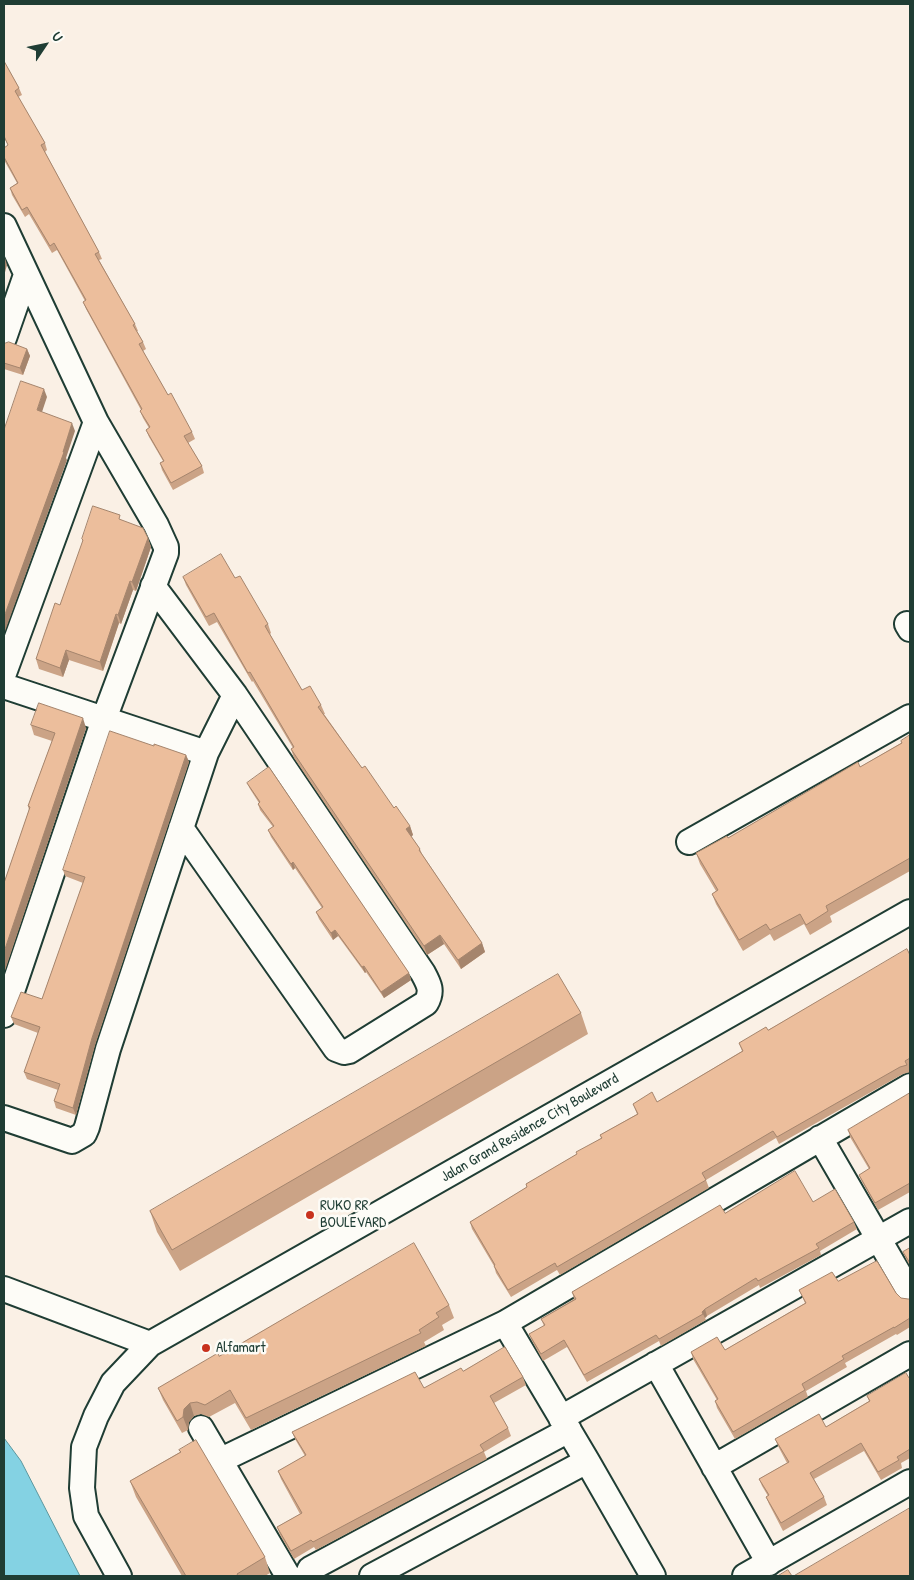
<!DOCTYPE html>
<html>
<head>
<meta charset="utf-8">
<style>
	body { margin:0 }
	#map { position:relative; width:914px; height:1580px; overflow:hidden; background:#faf0e5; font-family:"Patrick Hand",sans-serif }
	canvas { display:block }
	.frame { position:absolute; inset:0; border:5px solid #1f3d34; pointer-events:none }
	.north { position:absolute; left:20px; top:20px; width:50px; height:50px; -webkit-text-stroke:4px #fdfcf7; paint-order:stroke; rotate:56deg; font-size:14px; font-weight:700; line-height:20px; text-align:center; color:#1f3d34 }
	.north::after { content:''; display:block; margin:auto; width:18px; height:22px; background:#1f3d34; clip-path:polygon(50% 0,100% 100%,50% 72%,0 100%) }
</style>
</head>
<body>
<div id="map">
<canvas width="914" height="1580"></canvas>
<div class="frame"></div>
<div class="north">U</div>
</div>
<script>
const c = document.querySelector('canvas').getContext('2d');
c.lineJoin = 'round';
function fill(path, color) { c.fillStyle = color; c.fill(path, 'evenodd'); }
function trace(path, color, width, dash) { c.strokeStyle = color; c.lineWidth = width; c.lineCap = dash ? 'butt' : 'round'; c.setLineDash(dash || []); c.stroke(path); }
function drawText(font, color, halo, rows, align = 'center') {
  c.font = font + ' "Patrick Hand",sans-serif'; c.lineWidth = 5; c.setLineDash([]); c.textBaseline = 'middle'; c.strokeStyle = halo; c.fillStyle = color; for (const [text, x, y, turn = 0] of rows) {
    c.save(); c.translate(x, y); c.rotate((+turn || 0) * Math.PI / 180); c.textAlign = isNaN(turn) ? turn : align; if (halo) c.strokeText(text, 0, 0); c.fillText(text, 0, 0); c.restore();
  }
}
const water = new Path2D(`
	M4,1438L21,1461L80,1576H4Z`);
const street = new Path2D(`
	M4,226L96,422L156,525L166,547V553L104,719L4,1015
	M4,338L26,275
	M153,586L235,695L423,973C429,984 433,991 426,1003L349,1051L344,1052L336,1049L181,828
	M907,624L910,629
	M4,673L96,422
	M4,686L206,753
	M689,842L910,717
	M4,1118L72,1141L84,1134L87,1127L108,1049L206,753L235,695
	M820,1138L910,1293
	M4,1289L150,1344
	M505,1323L587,1461L653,1576
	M656,1364L769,1563
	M561,1418L910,1221
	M201,1428L288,1576
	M221,1460L505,1323L910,1086
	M714,1467L910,1354
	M119,1576L86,1516L82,1488L84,1447L96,1416L113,1383L150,1344L910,912
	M307,1576L310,1569L569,1430
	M372,1576L587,1461
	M745,1576L910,1482`);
const wall = new Path2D(`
	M4,61L19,88L22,95L18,97L45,143L47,150L45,152L99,252L102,259L99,260L135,324L138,331H137L143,342L146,349L143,351L168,395L192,432L195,439L188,443L202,466L204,473L173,490L162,470L160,463L163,461L149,437L146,430L149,428L143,418L140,411L141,410L86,309L83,302L85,301L57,250L52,253L29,214L25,217L12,195L10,188L17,183L4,160V148L8,145L4,138Z
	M4,344L27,349L30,356L23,375L4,369Z
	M122,520L148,538L151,547L136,591L133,590L121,624L119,623L103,671L69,660L63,677L39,669L36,659L60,605L83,542L82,539Z
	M183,577L235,578L268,624L271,633L270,634L302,690L321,705L325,714H324L362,768L394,808L410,826L413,835L411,836L420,849L422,854L482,943L485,952L461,969L444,944L427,955L294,758L291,749L293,748L253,681L252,682L217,622L209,626L186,585Z
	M31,725L86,728L4,973V883L29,810L28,806L52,741L34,735Z
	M910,735V871L830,916L832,922L810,935L804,924L774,941L770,934L743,951L716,904L712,894L716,891L700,864L696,853L728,838L860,767L901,743Z
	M154,746L186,755L189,762L95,1045L76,1115L56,1108L54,1101L58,1090L27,1079L24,1072L38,1033L14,1024L11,1017L42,999L83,883L65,876L63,870Z
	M247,783L409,973L411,980L384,998L366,972L365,973L338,936L333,940L319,919L316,912L322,908L295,868L293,870L271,837L268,830L273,827L260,810L258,804L259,803L250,789Z
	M910,955V1067L909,1068L910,1072L903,1074L779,1144L776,1138L706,1180L709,1188L560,1275L557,1270L511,1297L496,1273L494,1266L472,1229L470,1222L527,1187L526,1184L577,1154L601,1138L600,1135L637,1114L633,1104L657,1102L742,1051L739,1043L768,1030Z
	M581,1013L588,1034L180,1271L157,1232L150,1211Z
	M910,1093V1192L878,1210L862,1182L859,1175L869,1169L850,1137L848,1130Z
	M813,1202L854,1222L857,1229L820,1251L821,1255L760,1288L759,1285L707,1316L705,1318L706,1320L661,1346L659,1341L587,1382L567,1347L543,1361L532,1341L529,1334L544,1326L541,1319L574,1299L572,1292L725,1213Z
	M910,1248V1266L906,1259L903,1252Z
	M838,1281L896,1293L901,1298L908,1299H910V1327L897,1335L896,1334L845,1363L847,1367L806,1391L808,1397L735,1439L717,1408L715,1401L717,1400L693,1359L691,1352L725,1350L805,1303L799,1290Z
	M449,1305L454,1318L442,1325L444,1330L424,1342L426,1346L251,1430L235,1403L209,1417L201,1414L194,1416L189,1422L188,1430L182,1433L163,1400L158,1388L219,1356Z
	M463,1371L523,1377L526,1385L494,1403L508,1428L511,1436L484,1452L487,1459L316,1550L314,1547L294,1559L280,1535L277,1527L300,1514L281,1479L278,1471L305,1456L295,1439L292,1432L424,1388Z
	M910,1377V1458L901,1463L902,1468L881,1480L864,1451L814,1479L824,1497L827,1505L783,1531L769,1504L766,1497L768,1496L762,1486L759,1479L787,1463L778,1446L775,1439L826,1427L869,1401L867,1396Z
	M179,1450L265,1557L270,1573L265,1576H182L136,1497L130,1481L180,1452Z`);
const shadedWall = new Path2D(`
	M5,258L7,265L4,276V261Z
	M27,349L30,356L23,375L20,368Z
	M44,389L47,397L40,418L37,410Z
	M72,423L75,431L66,458L67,460L4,634V617Z
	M148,538L151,547L136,591L132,582Z
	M130,581L133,590L121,624L118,615Z
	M116,614L119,623L103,671L100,662Z
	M66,650L69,660L63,677L60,668Z
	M83,718L86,728L4,973V952Z
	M186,755L189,762L95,1045L76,1115L73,1108L92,1038Z
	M410,826L413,835L410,838L406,829Z
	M293,862L295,868L293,870L291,864Z
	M335,930L338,936L333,940L331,933Z
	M440,935L444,944L427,955L424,946Z
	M482,943L485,952L461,969L458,960Z
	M364,966L366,972L365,973L362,967Z
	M409,973L411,980L384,998L381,992Z
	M705,1309L707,1316L705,1318L702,1312Z
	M190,1403L194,1416L189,1422L188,1430L183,1417L184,1409Z`);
const building = new Path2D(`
	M4,61L19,88L15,91L45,143L41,145L99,252L95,254L135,324L133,325L143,342L139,344L168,395L171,393L192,432L184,436L202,466L171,483L160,463L164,461L146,430L150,427L140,411L142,409L83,302L86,300L54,243L50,246L27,207L22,210L10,188L18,183L4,157V148L8,145L4,136Z
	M9,342L27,349L20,368L4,363V344Z
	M21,381L44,389L37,410L72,423L63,452H64L4,617V430Z
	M93,506L120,515L119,519L143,528L148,538L132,582L130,581L118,615L116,614L100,662L66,650L60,668L36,659L55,603L60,605L83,540L82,539Z
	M221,554L235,578L240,576L268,624L265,626L302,690L310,686L321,705L318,707L362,768L365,766L394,808L396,806L410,826L406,829L420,849L419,850L482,943L458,960L440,935L424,946L291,749L294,747L250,672L248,673L214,613L206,617L183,577Z
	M39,703L83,718L4,952V883L30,807L28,806L55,733L31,725Z
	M110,731L154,746V744L186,755L92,1038L73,1108L54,1101L60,1084L24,1072L40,1027L11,1017L21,992L42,999L80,891L85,877L63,870Z
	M910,735V858L826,906L828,911L806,925L800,914L770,930L766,924L739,940L712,894L718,890L696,853L727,836L728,838L858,762L860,767L902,743L901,741Z
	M269,767L409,973L381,992L364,966L362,967L335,930L331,933L316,912L323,907L293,862L291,864L268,830L274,826L258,804L260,802L247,783Z
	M907,949L910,955V1058L905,1061L907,1065L900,1067L777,1137L773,1131L702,1173L706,1180L557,1267L555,1263L508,1290L494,1266L495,1265L470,1222L527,1187L526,1184L577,1154L576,1152L602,1138L600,1135L638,1114L633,1104L652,1092L657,1102L743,1051L739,1043L766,1027L768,1030Z
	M558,974L581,1013L172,1250L150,1211Z
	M910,1093V1183L875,1203L859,1175L870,1168L848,1130Z
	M795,1171L813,1202L835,1189L854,1222L816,1244L819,1248L758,1281L756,1278L705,1309L702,1312L703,1314L659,1339L656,1335L584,1375L564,1340L541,1354L529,1334L545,1325L541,1319L576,1299L572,1292L720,1205L725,1213Z
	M414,1243L449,1305L436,1313L439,1317L419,1330L421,1333L246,1418L230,1390L205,1405L197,1402L190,1403L184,1409L183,1417L177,1421L158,1388L218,1353L219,1356Z
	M910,1248V1263L903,1252Z
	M877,1261L896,1293L901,1298L908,1299H910V1318L894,1328V1327L842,1356L844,1359L802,1384L805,1390L733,1432L715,1401L718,1399L691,1352L717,1337L725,1350L806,1303L799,1290L832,1272L838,1281Z
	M505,1347L523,1377L490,1396L508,1428L480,1445L484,1451L313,1542L311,1540L291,1551L277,1527L302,1513L278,1471L306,1455L292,1432L415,1372L424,1388L461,1368L463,1371Z
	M906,1373L909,1378L910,1377V1449L897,1457L899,1460L878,1472L861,1443L810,1473L824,1497L781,1523L766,1497L769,1495L759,1479L789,1462L775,1439L819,1414L826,1427L870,1401L867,1396Z
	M196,1440L265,1557L237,1574L238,1576H186L130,1481L181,1452L179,1450Z
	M910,1508V1576H794Z
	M788,1570L792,1576H778Z`);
const markers = [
	[310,1215,5,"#c8321e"],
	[206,1348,5,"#c8321e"]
];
const streetNames = [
	["Jalan Grand Residence City Boulevard",530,1128,-30]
];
const poiNames = [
	["RUKO RR",320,1206],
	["BOULEVARD",320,1223],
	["Alfamart",216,1348]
];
fill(water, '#84d2e3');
trace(water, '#5c969d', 1);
trace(street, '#1f3d34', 28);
trace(street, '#fdfcf7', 24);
fill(wall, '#cba386');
fill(shadedWall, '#a5856d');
fill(building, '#ecbe9c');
trace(building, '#a5856d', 1);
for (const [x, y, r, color] of markers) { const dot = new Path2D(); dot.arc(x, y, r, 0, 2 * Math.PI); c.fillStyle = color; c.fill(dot); trace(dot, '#fdfcf7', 2); }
drawText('15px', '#1f3d34', '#fdfcf7', streetNames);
drawText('15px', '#1f3d34', '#fdfcf7', poiNames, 'left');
</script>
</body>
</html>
